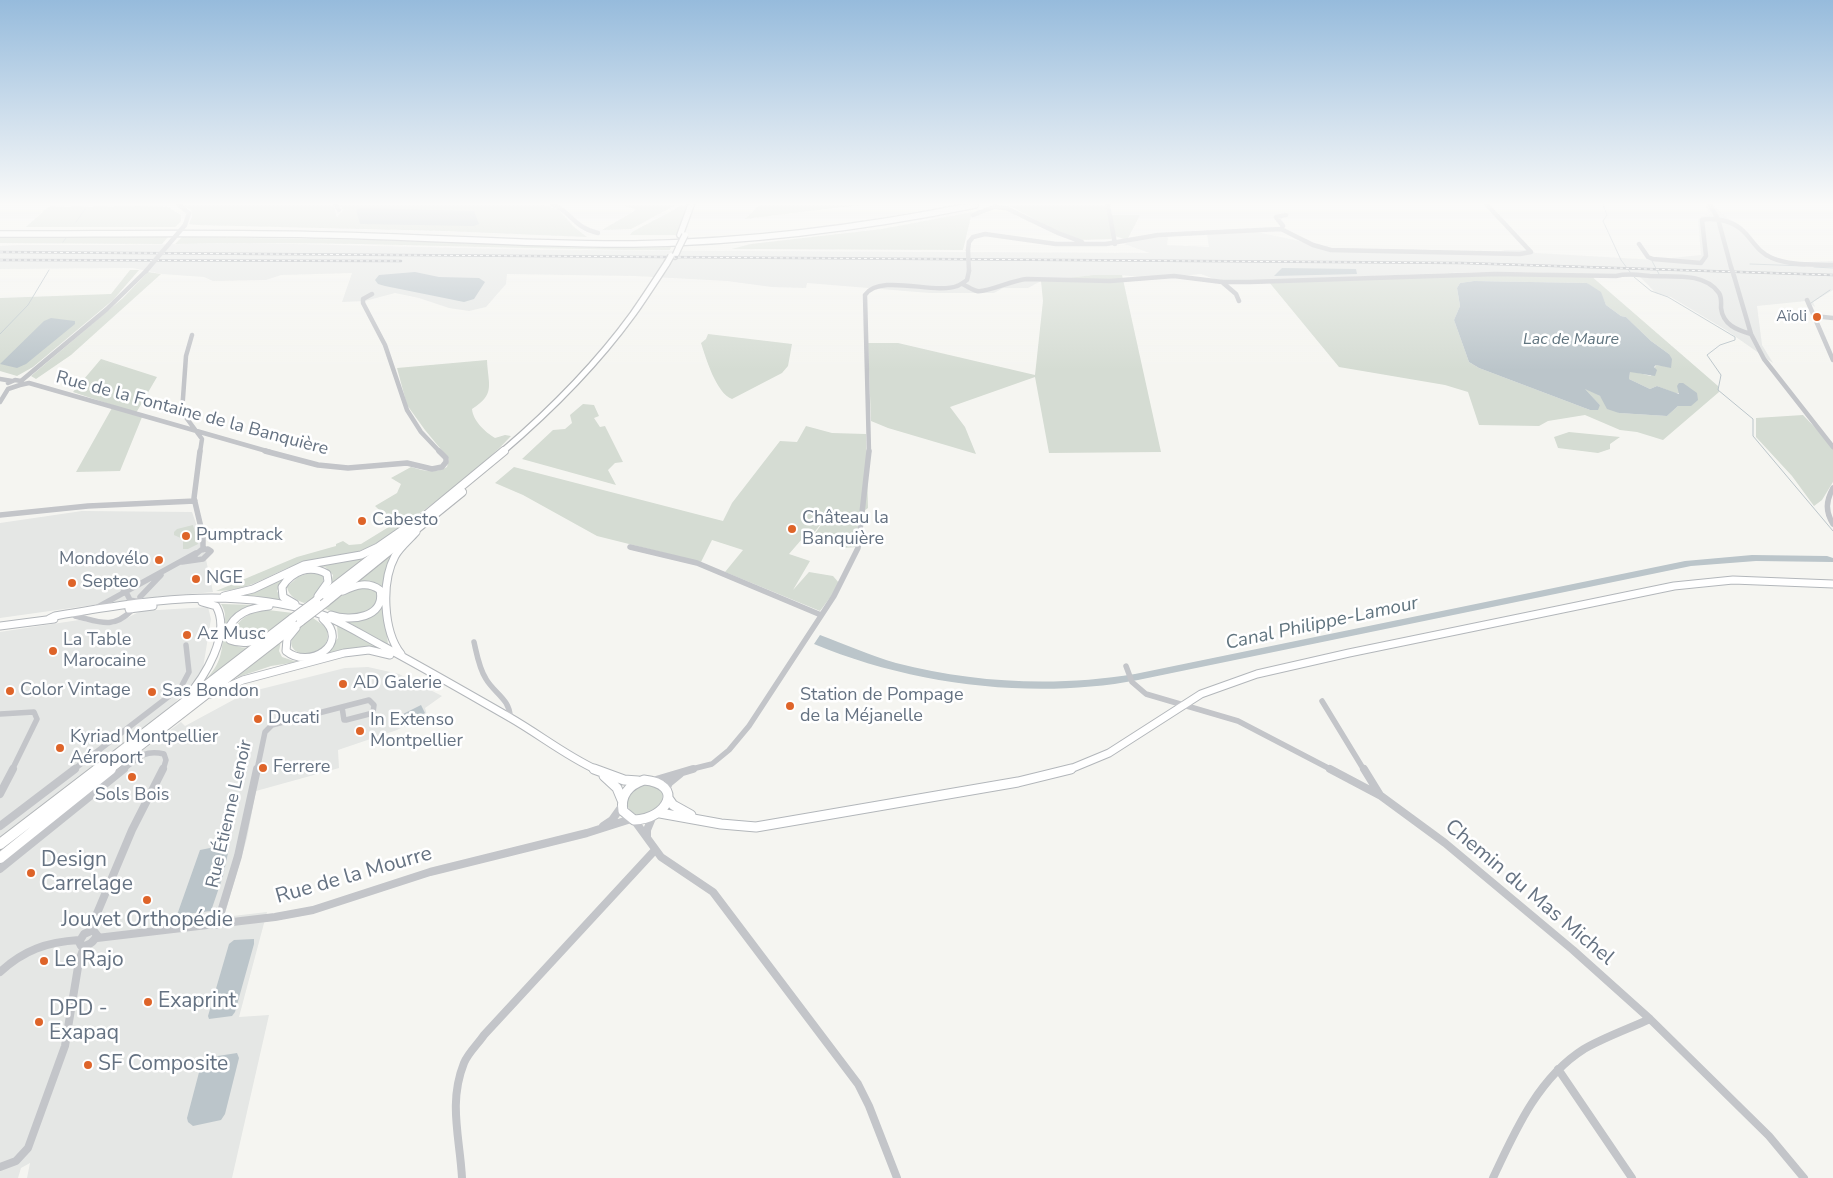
<!DOCTYPE html>
<html>
<head>
<meta charset="utf-8">
<style>
	body { margin:0 }
	canvas { display:block; background:#f5f5f1 }
</style>
</head>
<body>
<canvas width="1833" height="1178"></canvas>
<script>
const c = document.querySelector('canvas').getContext('2d');
c.lineJoin = 'round';
function fill(path, color) { c.fillStyle = color; c.fill(path, 'evenodd'); }
function trace(path, color, width, dash) { c.strokeStyle = color; c.lineWidth = width; c.lineCap = dash ? 'butt' : 'round'; c.setLineDash(dash || []); c.stroke(path); }
function drawText(font, color, halo, rows, align = 'center') {
  c.font = font + ' "Nunito Sans",sans-serif'; c.lineWidth = 5; c.setLineDash([]); c.textBaseline = 'middle'; c.strokeStyle = halo; c.fillStyle = color; for (const [text, x, y, turn = 0] of rows) {
    c.save(); c.translate(x, y); c.rotate((+turn || 0) * Math.PI / 180); c.textAlign = isNaN(turn) ? turn : align; if (halo) c.strokeText(text, 0, 0); c.fillText(text, 0, 0); c.restore();
  }
}
const built = new Path2D(`
	M1705,205H1712L1743,230L1768,259L1785,263L1833,261V290L1813,302L1815,307L1806,301L1757,306L1762,345L1773,363L1726,330L1671,297L1656,293L1639,276L1528,272H1473L1222,282L1201,274L1156,278L1119,275H1093L1041,281L1028,288H1003L994,293H930L807,283L806,288L772,287L727,281L635,276L507,274L506,284L486,307L469,311L449,308L419,298L395,293L365,301L342,302L352,273L281,275L266,280L213,281L204,277L162,274L133,268L0,269V246L18,245H124L251,243L547,250L1150,253L1124,244L1141,239L1168,236L1167,245L1209,247L1207,234L1257,232L1304,242L1323,250L1397,249L1495,252L1506,250H1528L1536,253L1673,261L1672,258L1701,255L1698,220L1701,216L1710,214Z
	M82,511L192,512L202,541L213,592L143,598L0,618V523Z
	M208,607L211,619L203,668L195,680L171,707L0,837V632L79,620L104,625H113L141,611Z
	M368,667L399,674L442,696L425,708L427,715L397,730L338,750L339,768L256,791L247,838L224,917L267,912L239,1017L269,1015L232,1178H27L30,1163L21,1168L18,1178H0V863L99,783L181,722L185,726L235,699L261,689L345,668Z`);
const green = new Path2D(`
	M184,205H334L337,217L343,210L339,205H543L558,209L574,227L587,237L445,231L197,225L189,224L192,217L191,210Z
	M624,205H676L631,229L602,230L636,210Z
	M683,205H688L676,235H630L632,232Z
	M759,205H859L745,219Z
	M1015,205H1107L1114,236L1111,239L1079,240L1053,229L1010,206Z
	M146,206L168,207L181,215V221L175,227H26L48,207Z
	M972,212L963,250L731,249L751,244L882,229Z
	M1111,215H1140L1127,240L1115,236Z
	M0,236L168,237L162,244L0,243Z
	M182,237L381,240L591,248L671,247L670,250C505,250 340,240 175,244Z
	M130,270H139L113,300L33,367L17,376L0,371V298L111,294Z
	M148,272L161,274L71,355L36,379L31,376L123,298Z
	M1093,275H1122L1161,452L1049,453L1035,377L950,407L965,427L976,454L888,428L871,421L868,343H898L1035,375L1043,301L1041,281Z
	M1590,275L1718,386L1719,392L1663,440L1637,432L1620,430L1585,415L1548,421L1539,426L1479,425L1468,392L1445,385L1339,367L1269,282L1481,276ZM1474,281L1587,283L1603,298L1606,305L1621,316L1626,317L1651,341L1669,354L1671,367L1656,365L1651,376L1630,371L1629,379L1650,389L1657,386L1675,393H1680L1691,406H1678L1667,416L1619,413L1600,396L1583,387L1600,405L1590,410L1479,368L1469,362L1454,320L1460,306L1457,288L1460,283Z
	M708,334L792,344L788,366L782,373L732,399C716,393 706,358 701,343L706,339Z
	M101,359L157,377L136,413L73,392Z
	M487,360C488,385 496,394 472,409C473,421 485,432 495,438L505,435L511,436C486,463 456,486 427,508C405,524 384,542 357,552C335,559 312,558 290,567C263,578 247,591 216,591L297,557L336,546V544L343,541L349,545L361,544L392,525V522L375,506L397,493L401,484L391,478L411,467C424,471 435,474 447,467L449,459L425,430L407,405L397,368Z
	M583,404L594,405L599,416L594,418L600,427L605,426L623,462L615,463L608,470L616,485L522,459L553,430L565,429L572,423L570,415Z
	M112,408L142,417L120,471L76,472Z
	M1803,415L1824,437L1833,449V482L1822,500L1814,506L1792,476L1756,437V418Z
	M806,426L832,433L866,434L868,508L861,513L859,511L856,547L842,548L814,535L830,512L813,534L808,532L789,554L810,561L793,590L809,572L833,576L840,584L820,611L725,572L743,550L712,540L701,562L597,536L523,495L495,483L514,467L723,521L732,503L780,441L797,442Z
	M1569,432L1620,437L1610,444V449L1598,453L1558,448L1554,437Z
	M193,525L198,544L188,549H183V539L174,535V532L177,529Z
	M378,550L330,587L333,575L325,567L316,566L355,559Z
	M393,553L385,613L388,645L348,622L369,616L384,590C378,582 367,580 357,582Z
	M312,572L321,573L324,579C320,590 315,599 304,603C296,600 289,596 287,587L298,577Z
	M288,576L282,581L277,591L283,602L240,596Z
	M367,586L377,592C381,608 361,618 347,616C339,615 331,611 323,608L351,590Z
	M221,604L254,605C238,610 219,622 227,641C234,645 241,649 249,647L205,681C222,661 221,655 224,631C225,620 227,613 221,604Z
	M268,610L293,613C278,624 254,647 235,635V628C242,616 254,611 268,610Z
	M313,618L327,628C335,667 271,658 298,630C302,625 307,620 313,618Z
	M337,625L379,648H352L325,654L338,638Z
	M281,641L279,651L282,657L297,662L271,666L232,679Z
	M649,783L662,791C667,812 636,826 627,805C627,791 637,786 649,783Z`);
const water = new Path2D(`
	M360,208L474,211L479,224L474,226L360,224L356,210Z
	M1282,268L1356,269L1357,274L1274,276Z
	M415,272L439,277L479,278L485,282L474,299L464,302L385,286L378,284L375,280L379,275Z
	M1474,281L1587,283L1601,292L1606,305L1621,316L1626,317L1651,341L1669,354L1672,359L1671,368L1656,365L1654,367L1657,370L1655,376L1630,372L1629,379L1650,389L1657,386L1679,394L1677,386L1679,383H1683L1697,393L1698,400L1691,406H1678L1667,416L1619,413L1607,409L1600,396L1585,389L1600,405L1598,410H1590L1479,368L1469,362L1454,320L1460,306L1457,288L1460,283Z
	M51,318L75,321V324L26,364L17,368L0,364L44,321Z
	M1752,555L1827,556L1833,558V562L1756,561L1691,566L1138,680C1034,700 912,685 814,644L820,635C844,644 872,656 896,663C973,683 1056,687 1135,674L1685,561Z
	M421,705L425,713L398,727L393,719Z
	M230,844L223,876L211,911L177,915L200,850Z
	M254,939V944L235,1012L232,1016L209,1019L208,1016L229,944L234,940Z
	M237,1053L239,1058L225,1114L221,1120L193,1126L188,1122L187,1118L202,1061L205,1058Z`);
const stream = new Path2D(`
	M1603,205L1607,215L1603,221L1621,260L1630,272
	M76,222L86,208
	M63,242L66,238
	M1652,261L1659,274
	M1750,264L1805,266
	M1814,267L1833,268
	M1634,277L1651,291L1668,297L1735,337V340L1720,345L1707,355L1721,375L1718,390L1753,419V436L1833,531
	M1811,303L1830,290
	M0,334L28,305L49,270`);
const minorFar2 = new Path2D(`
	M179,205L189,213L185,225
	M336,205L339,210
	M553,205C572,212 574,228 598,233
	M1108,205L1115,244
	M1710,205L1718,219L1731,267
	M973,215L994,207L1006,208L1058,233L1082,242
	M1281,229L1313,245L1331,250L1520,254L1531,252L1487,205
	M1639,244L1648,257L1653,259L1701,263L1706,256L1702,220C1708,218 1714,219 1721,220C1751,226 1749,248 1772,258C1791,266 1813,264 1833,265
	M968,250L969,242L973,237L985,234L1056,244H1106L1158,235L1281,229L1283,226L1276,217L1286,215
	M1734,276L1751,334L1764,359L1833,447
	M1222,282L1236,294L1239,301
	M962,284C967,286 972,290 977,291C987,293 1012,280 1027,279L1110,281L1174,276L1222,282H1250L1495,274L1616,276C1628,273 1639,275 1650,276C1672,277 1705,272 1719,293C1722,298 1721,303 1721,308C1723,325 1737,330 1751,334
	M372,294L363,299V303L385,345L407,410L421,432L440,452
	M1807,300L1833,360
	M1814,316L1833,318
	M192,335L186,356L182,412L202,439L200,452
	M0,379L12,381
	M8,383L15,380L21,381
	M20,385L29,383L270,452
	M8,389L20,385L21,381L107,309L146,271
	M0,402L8,389
	M869,452L865,295C880,273 935,295 957,286C960,285 964,282 967,280L969,271`);
const minorFar1 = new Path2D(`
	M200,451L194,498L203,536V549
	M265,451L318,465L348,468L407,463L432,469L442,467L446,462V458L439,451
	M1833,488C1826,501 1825,511 1833,524
	M0,515L88,506L195,501
	M630,547L697,563L821,615
	M182,562L203,559L211,551L208,549L201,550L195,555V559
	M123,592L127,594L130,600L139,602
	M140,597L161,575
	M96,608L196,553
	M75,616C98,621 112,630 131,611
	M474,642C477,655 479,668 486,679C494,693 511,700 510,718
	M1126,666L1132,682L1146,694L1238,721L1332,770
	M1322,701L1364,770
	M0,714L34,712L37,719L12,770
	M73,770L181,687L189,672L186,645
	M123,770C137,758 145,749 164,754L166,760L163,770
	M257,770L265,732L272,725L369,700L374,705L373,713L346,720H344L342,707
	M688,770L712,764L729,750L749,726L834,596L858,548L869,451`);
const minor = new Path2D(`
	M1330,769L1381,796L1445,843L1573,950L1650,1019L1769,1136L1804,1178
	M1364,769L1380,795
	M656,780L693,769
	M666,789L669,783L680,774
	M0,794L13,769
	M634,820L661,857L713,892L858,1084L869,1106L897,1178
	M0,826L75,769
	M603,826L612,820L622,806
	M647,837V830L652,818
	M0,869L124,769
	M217,925L238,856L257,769
	M90,930L132,830L163,769
	M93,930L97,935C94,942 89,946 81,946L79,942L84,934Z
	M97,938L275,917L313,910L430,872L587,833L631,819
	M0,972C24,950 47,942 79,940
	M1558,1069L1632,1178
	M0,1167L16,1161L28,1148L65,1046L79,961L84,947
	M462,1178C460,1138 448,1103 464,1063C468,1053 478,1044 484,1035L655,850
	M1493,1178C1515,1131 1538,1078 1584,1049C1605,1037 1628,1029 1650,1019`);
const majorFar1 = new Path2D(`
	M224,596L253,589L304,565L361,555L378,547L404,529
	M295,604L283,597L282,587C292,571 310,564 327,574L328,582L318,596
	M129,609L153,606
	M331,615C350,622 386,618 380,590C368,581 356,585 343,591
	M49,619L55,616C141,601 232,586 317,613C339,620 360,634 381,645C424,668 467,693 509,717C539,734 566,756 597,770
	M0,626L54,619
	M296,628L287,639L286,651C309,670 351,644 323,619
	M266,637C254,642 243,645 230,640L227,632C234,613 250,608 269,606
	M401,654C383,631 381,582 395,556C400,547 409,540 416,532
	M211,694L243,680L344,653L369,650L390,655
	M186,698C204,678 232,634 216,606L202,602
	M1068,770L1109,753L1201,694L1257,674L1349,653L1674,586L1733,580L1833,584`);
const major = new Path2D(`
	M594,769L624,780L638,781
	M604,776L617,788L622,800
	M644,780C685,784 668,819 634,820L623,811C620,795 629,785 644,780Z
	M668,798L673,805L691,815
	M660,813L721,824L756,827L1018,782L1071,769`);
const highwayFar2 = new Path2D(`
	M0,234C110,234 220,232 329,235C431,237 532,245 634,244C749,242 862,228 975,205
	M680,235L691,205
	M675,256L679,247
	M502,452C550,411 596,365 633,314C645,297 656,280 667,263`);
const highwayFar1 = new Path2D(`
	M316,601L413,526L504,451
	M326,602L462,492
	M96,770L293,618
	M109,770L301,621`);
const highway = new Path2D(`
	M0,844L98,769
	M0,858L111,769`);
const rail = new Path2D(`
	M0,252L1462,263L1833,275
	M0,260L401,261`);
const minorBridge = new Path2D(`
	M968,250L969,271
	M1731,267L1734,276
	M146,271L185,225`);
const highwayBridgeFar1 = new Path2D(`
	M679,247L685,235
	M667,263L671,256`);
const highwayBridge = new Path2D(`
	M293,618L316,601
	M301,621L326,602`);
const markers = [
	[1817,317,5,"#de6429"],
	[362,521,5,"#de6429"],
	[792,529,5,"#de6429"],
	[186,536,5,"#de6429"],
	[159,560,5,"#de6429"],
	[196,579,5,"#de6429"],
	[72,583,5,"#de6429"],
	[187,635,5,"#de6429"],
	[53,651,5,"#de6429"],
	[343,684,5,"#de6429"],
	[10,691,5,"#de6429"],
	[152,692,5,"#de6429"],
	[790,706,5,"#de6429"],
	[258,719,5,"#de6429"],
	[360,731,5,"#de6429"],
	[60,748,5,"#de6429"],
	[263,768,5,"#de6429"],
	[132,777,5,"#de6429"],
	[31,873,5,"#de6429"],
	[147,900,5,"#de6429"],
	[44,961,5,"#de6429"],
	[148,1002,5,"#de6429"],
	[39,1022,5,"#de6429"],
	[88,1065,5,"#de6429"]
];
const farPoinames = [
	["Aïoli",1807,317]
];
const farWaternames = [
	["Lac de Maure",1571,340]
];
const streetNames = [
	["Rue de la Fontaine de la Banquière",192,414,15],
	["Rue Étienne Lenoir",230,814,-77]
];
const poiNames = [
	["Château la",802,519],
	["Banquière",802,540],
	["Cabesto",372,521],
	["Pumptrack",196,536],
	["Mondovélo",149,560,"right"],
	["NGE",206,579],
	["Septeo",82,583],
	["Az Musc",197,635],
	["La Table",63,641],
	["Marocaine",63,662],
	["AD Galerie",353,684],
	["Color Vintage",20,691],
	["Sas Bondon",162,692],
	["Station de Pompage",800,696],
	["de la Méjanelle",800,717],
	["Ducati",268,719],
	["In Extenso",370,721],
	["Montpellier",370,742],
	["Kyriad Montpellier",70,738],
	["Aéroport",70,759],
	["Ferrere",273,768],
	["Sols Bois",132,796,"center"]
];
const waterNames = [
	["Canal Philippe-Lamour",1322,624,-12]
];
const nearPoinames = [
	["Design",41,861],
	["Carrelage",41,885],
	["Jouvet Orthopédie",147,921,"center"],
	["Le Rajo",54,961],
	["Exaprint",158,1002],
	["DPD -",49,1010],
	["Exapaq",49,1034],
	["SF Composite",98,1065]
];
const nearStreetnames = [
	["Rue de la Mourre",354,876,-16],
	["Chemin du Mas Michel",1529,893,40]
];
fill(built, '#e5e7e5');
fill(green, '#d5dcd3');
fill(water, '#bbc5ca');
trace(stream, '#bbc5ca', 1);
trace(majorFar1, '#b3b7bb', 9);
trace(major, '#b3b7bb', 11);
trace(highwayFar2, '#b3b6b9', 8);
trace(highwayFar1, '#b3b6b9', 10);
trace(highway, '#b3b6b9', 12);
trace(minorFar2, '#c3c5c9', 4.5);
trace(minorFar1, '#c3c5c9', 5.5);
trace(minor, '#c3c5c9', 8);
trace(majorFar1, '#fff', 7);
trace(major, '#fff', 9);
trace(highwayFar2, '#fff', 5.5);
trace(highwayFar1, '#fff', 8);
trace(highway, '#fff', 10);
trace(rail, '#a3a8ae', 2.5);
trace(rail, '#fff', 1, [3]);
trace(highwayBridgeFar1, '#b3b6b9', 8, []);
trace(highwayBridge, '#b3b6b9', 10, []);
trace(minorBridge, '#c3c5c9', 4.5);
trace(highwayBridgeFar1, '#fff', 5.5);
trace(highwayBridge, '#fff', 8);
const sky = c.createLinearGradient(0, 0, 0, 370);
sky.addColorStop(0, '#96bbdc');
sky.addColorStop(0.55, '#fafaf9');
sky.addColorStop(1, '#fafaf900');
c.fillStyle = sky;
c.fillRect(0, 0, 1833, 370);
for (const [x, y, r, color] of markers) { const dot = new Path2D(); dot.arc(x, y, r, 0, 2 * Math.PI); c.fillStyle = color; c.fill(dot); trace(dot, '#fff', 2); }
drawText('15px', '#657282', '#fff', farPoinames, 'right');
drawText('italic 16px', '#60747f', '#fff', farWaternames);
drawText('18px', '#657282', '#fff', streetNames);
drawText('18px', '#657282', '#fff', poiNames, 'left');
drawText('italic 19px', '#60747f', '#fff', waterNames);
drawText('21px', '#657282', '#fff', nearPoinames, 'left');
drawText('21px', '#657282', '#fff', nearStreetnames);
</script>
</body>
</html>
